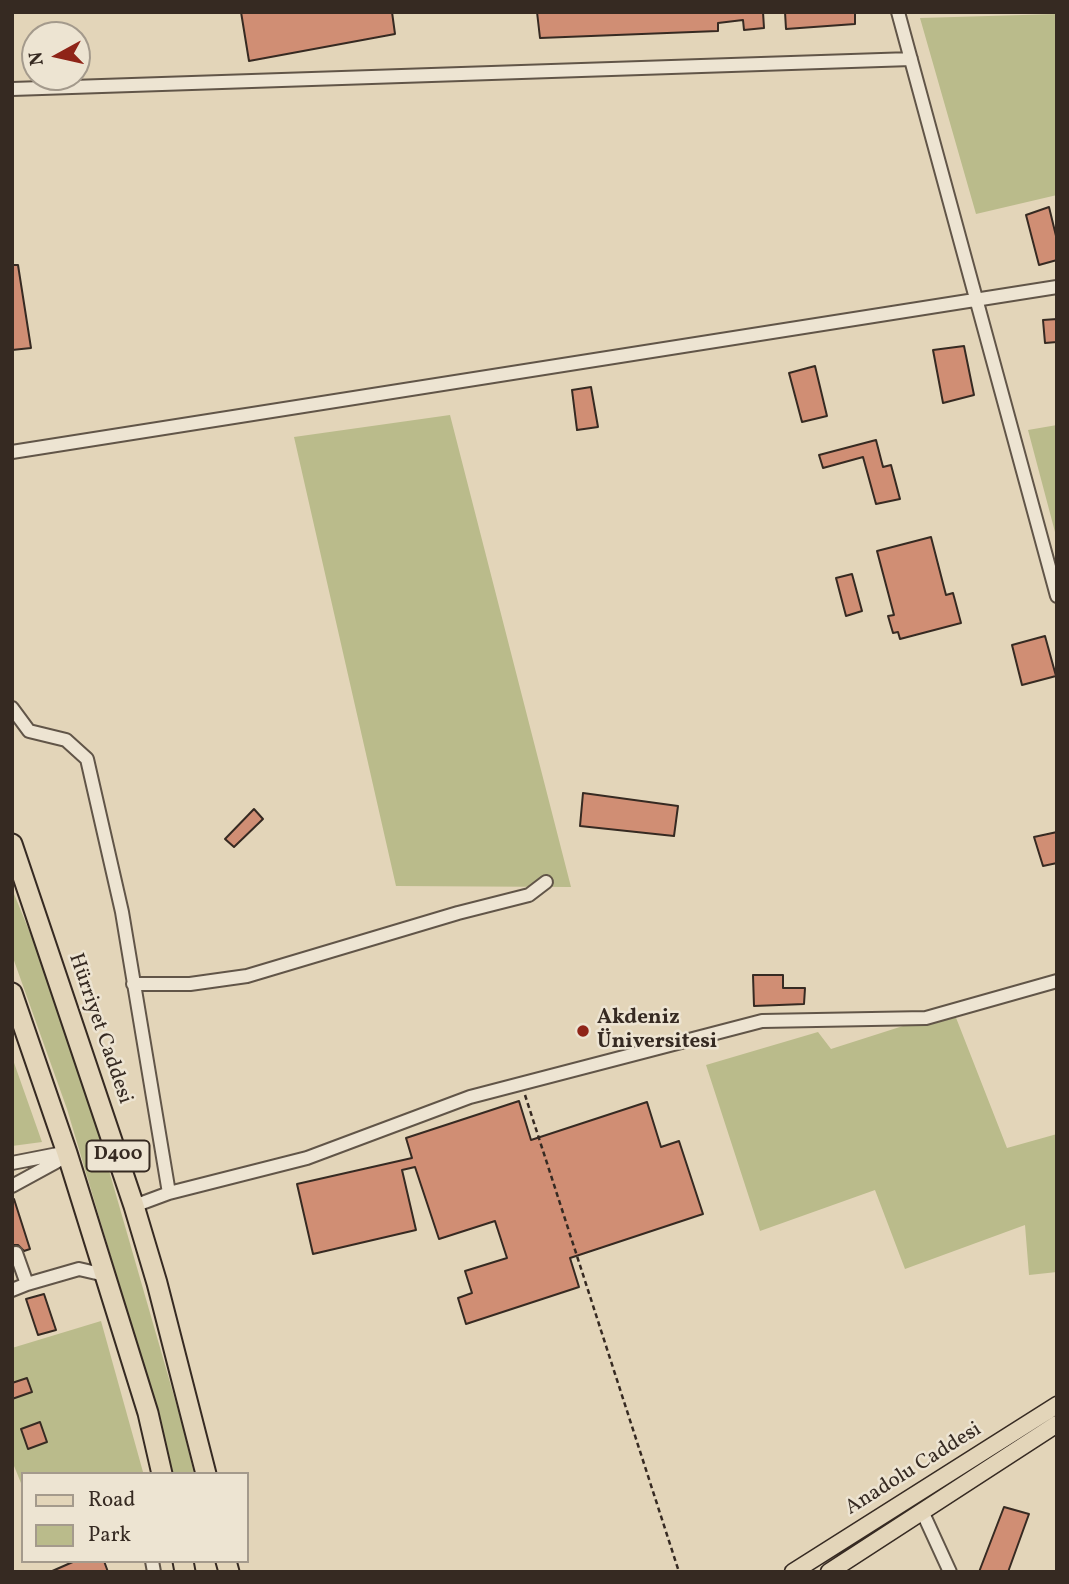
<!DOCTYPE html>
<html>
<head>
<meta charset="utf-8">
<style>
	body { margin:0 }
	#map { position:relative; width:1069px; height:1584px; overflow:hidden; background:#e3d5b9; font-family:Vollkorn,serif }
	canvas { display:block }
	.frame { position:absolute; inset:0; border:14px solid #362a22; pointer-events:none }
	.legend { position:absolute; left:21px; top:1472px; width:228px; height:91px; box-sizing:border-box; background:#ede4d2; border:2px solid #a49a8c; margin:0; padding:9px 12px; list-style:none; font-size:21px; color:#362a22 }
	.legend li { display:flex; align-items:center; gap:14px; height:35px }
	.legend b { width:35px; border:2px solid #a49a8c }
	.north { position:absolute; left:21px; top:21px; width:70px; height:70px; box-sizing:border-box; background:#ede4d2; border:2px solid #a49a8c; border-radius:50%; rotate:262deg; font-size:19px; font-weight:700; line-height:28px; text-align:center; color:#362a22 }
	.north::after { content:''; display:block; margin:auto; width:24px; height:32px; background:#8f2418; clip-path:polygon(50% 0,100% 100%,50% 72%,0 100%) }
</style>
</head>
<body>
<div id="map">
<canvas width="1069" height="1584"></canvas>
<div class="frame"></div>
<ul class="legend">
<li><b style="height:9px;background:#e3d5b9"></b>Road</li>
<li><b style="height:19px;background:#babb8b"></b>Park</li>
</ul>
<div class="north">N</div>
</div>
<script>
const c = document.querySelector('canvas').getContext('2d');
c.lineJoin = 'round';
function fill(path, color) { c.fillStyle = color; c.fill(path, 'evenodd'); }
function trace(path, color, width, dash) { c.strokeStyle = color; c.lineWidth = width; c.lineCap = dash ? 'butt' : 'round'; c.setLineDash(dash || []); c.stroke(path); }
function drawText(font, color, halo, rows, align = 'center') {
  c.font = font + ' Vollkorn,serif'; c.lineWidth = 5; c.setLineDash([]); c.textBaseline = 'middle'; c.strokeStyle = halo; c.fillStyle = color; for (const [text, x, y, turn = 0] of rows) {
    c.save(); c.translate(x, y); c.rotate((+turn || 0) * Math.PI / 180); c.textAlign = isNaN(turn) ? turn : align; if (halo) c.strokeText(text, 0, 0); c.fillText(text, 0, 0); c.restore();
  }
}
const green = new Path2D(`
	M1057,14V195L976,214L920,18Z
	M450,415L571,887L396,886L294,437Z
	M1057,425V532H1055L1028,430Z
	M12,889L51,984L91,1108L182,1424L194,1474H171L148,1381L67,1109L12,955Z
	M953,1010L1007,1148L1057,1134V1272L1029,1275L1025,1225L905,1269L875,1190L760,1231L706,1065L818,1032L831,1049Z
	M12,1057L42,1142L12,1146Z
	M101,1321L143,1472L142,1474H23V1488L12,1461V1348Z`);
const building = new Path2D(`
	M241,12H392L395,34L249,61Z
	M537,12H763L764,28L744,30L743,20L718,23V31L540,38Z
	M785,12H855V24L786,29Z
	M1049,207L1057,240V260L1039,265L1026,215Z
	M12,265H18L31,348L12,350Z
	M1057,319V342L1045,343L1043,320Z
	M964,346L974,395L943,403L933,350Z
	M815,366L827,416L802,422L789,373Z
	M591,387L598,427L577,430L572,390Z
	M876,440L883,467L891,465L900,499L876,504L863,457L823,468L819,455Z
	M931,537L946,595L953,593L961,623L900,639L898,632L893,633L888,616L894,615L877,551Z
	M852,574L862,611L846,616L836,578Z
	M1045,636L1056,676L1022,685L1012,645Z
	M583,793L678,806L674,836L580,826Z
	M254,809L263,819L234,847L225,839Z
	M1057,832V863L1043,866L1034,837Z
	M753,975H783V988H805L804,1004L754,1006Z
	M519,1101L531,1140L647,1102L661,1147L679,1141L703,1214L570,1258L579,1287L466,1324L458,1298L472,1293L465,1271L507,1258L495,1221L439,1239L415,1167L402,1170L416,1230L313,1254L297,1184L412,1158L406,1138Z
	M12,1199H14L30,1249L24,1251L18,1245H12Z
	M44,1294L56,1330L38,1335L26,1299Z
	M27,1378L32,1392L12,1399V1383Z
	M40,1422L47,1442L28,1449L21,1429Z
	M1004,1507L1029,1514L1008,1572H979Z
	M75,1561H104L108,1572H50Z`);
const path = new Path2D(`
	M525,1095L679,1572`);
const minor = new Path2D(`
	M898,12L1057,596
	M12,89L911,59
	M12,452L1057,287
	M12,708L29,731L66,740L87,759L122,912L169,1193
	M133,984H190L247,976L458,913L529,895L546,882
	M12,1163L63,1153
	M12,1186L56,1162L67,1153
	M134,1206L169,1193L307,1158L470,1097L762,1021L926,1018L1057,981
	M16,1253L27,1284L79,1269L105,1275
	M12,1290L27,1284
	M922,1511L950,1572
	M152,1561L154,1572`);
const major = new Path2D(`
	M793,1572L1057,1405
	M829,1572L1057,1424`);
const highway = new Path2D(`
	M12,844L134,1206L157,1283L206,1474
	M12,993L67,1153L148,1413L162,1474
	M183,1561L185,1572
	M226,1561L229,1572`);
const markers = [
	[583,1031,7,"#8f2418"]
];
const shields = [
	[118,1156,63]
];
const shieldNames = [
	["D400",118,1156]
];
const poiNames = [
	["Akdeniz",597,1019],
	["Üniversitesi",597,1043]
];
const streetNames = [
	["Hürriyet Caddesi",99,1029,71],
	["Anadolu Caddesi",914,1470,-32]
];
fill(green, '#babb8b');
fill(building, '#d08e74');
trace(building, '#362a22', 2);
trace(minor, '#615548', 16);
trace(major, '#362a22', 19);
trace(highway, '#362a22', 23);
trace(path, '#362a22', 2.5, [5, 3.5]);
trace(minor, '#ede4d2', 12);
trace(major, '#e3d5b9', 16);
trace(highway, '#e3d5b9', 19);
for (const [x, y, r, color] of markers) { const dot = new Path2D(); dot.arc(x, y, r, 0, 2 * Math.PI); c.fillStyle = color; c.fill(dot); trace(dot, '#ede4d2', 2.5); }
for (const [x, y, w] of shields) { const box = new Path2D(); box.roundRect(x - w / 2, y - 15.5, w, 31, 5); c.fillStyle = '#ede4d2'; c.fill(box); trace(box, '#362a22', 2); }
drawText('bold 19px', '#362a22', null, shieldNames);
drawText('bold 21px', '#362a22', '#ede4d2', poiNames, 'left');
drawText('21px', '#362a22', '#ede4d2', streetNames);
</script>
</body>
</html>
